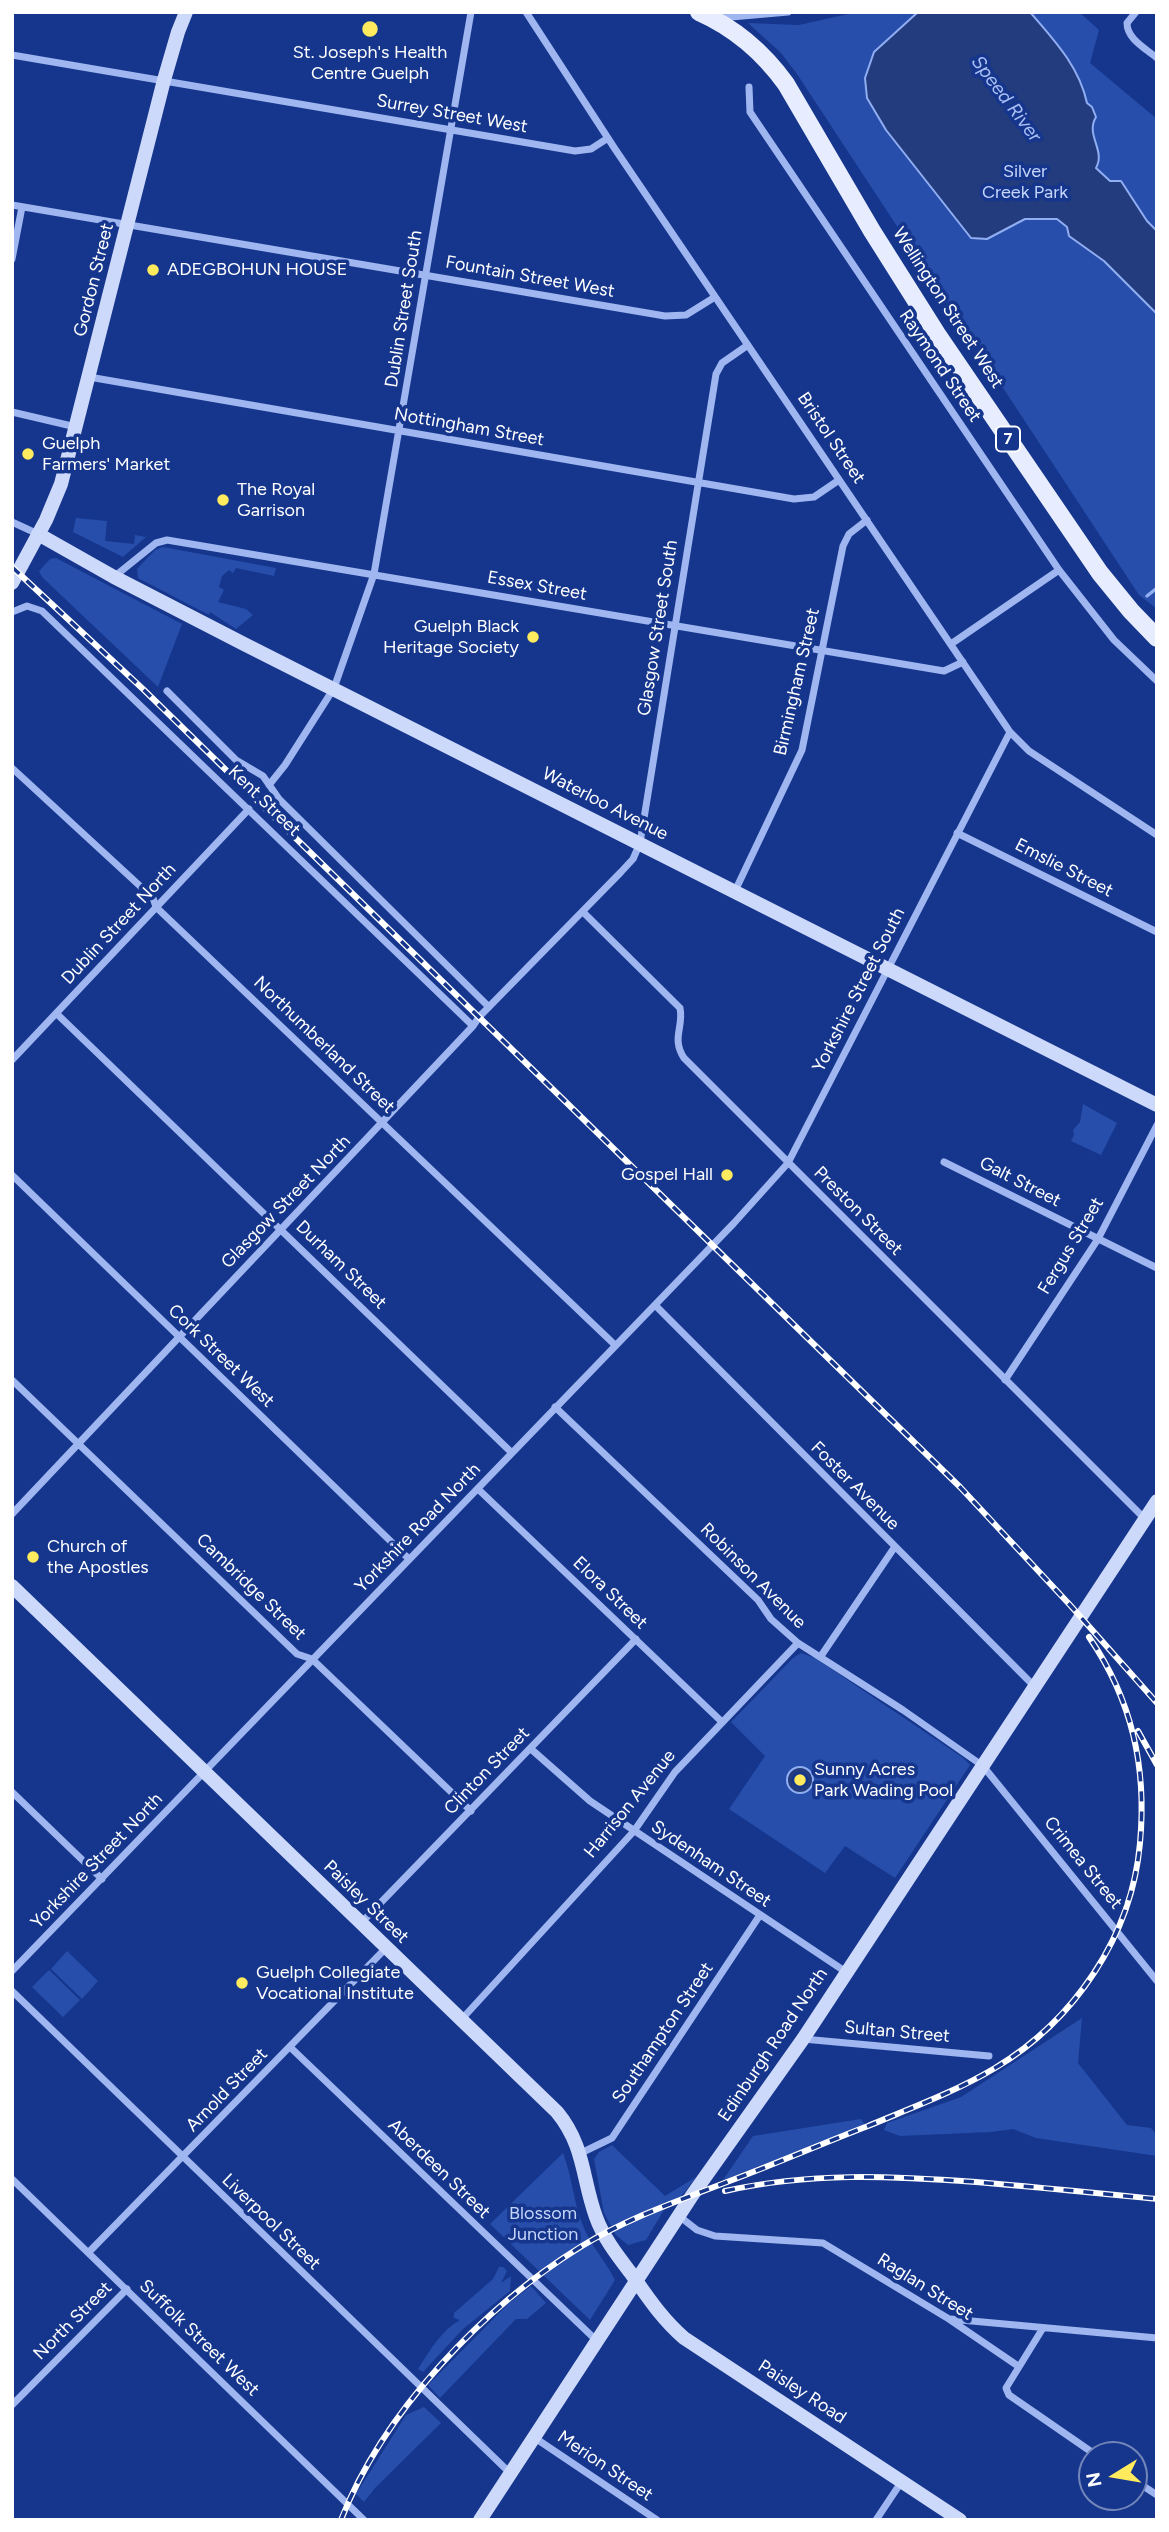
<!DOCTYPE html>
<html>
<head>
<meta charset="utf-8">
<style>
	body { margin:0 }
	#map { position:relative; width:1169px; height:2532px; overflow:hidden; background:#15368c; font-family:Figtree,sans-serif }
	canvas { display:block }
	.frame { position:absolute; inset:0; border:14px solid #fff; pointer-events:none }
	.north { position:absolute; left:1078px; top:2441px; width:70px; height:70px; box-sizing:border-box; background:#15368c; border:2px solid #7386ba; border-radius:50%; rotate:259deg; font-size:19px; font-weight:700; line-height:28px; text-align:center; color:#fff }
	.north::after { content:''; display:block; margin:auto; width:24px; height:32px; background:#ffeb5d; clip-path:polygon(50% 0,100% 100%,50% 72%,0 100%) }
</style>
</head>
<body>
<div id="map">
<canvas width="1169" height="2532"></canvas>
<div class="frame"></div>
<div class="north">N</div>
</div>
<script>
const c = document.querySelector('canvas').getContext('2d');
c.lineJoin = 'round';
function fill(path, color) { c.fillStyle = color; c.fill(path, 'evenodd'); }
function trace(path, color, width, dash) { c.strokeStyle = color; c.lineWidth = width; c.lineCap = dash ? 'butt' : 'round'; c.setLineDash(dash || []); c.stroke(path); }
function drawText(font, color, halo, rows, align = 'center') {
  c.font = font + ' Figtree,sans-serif'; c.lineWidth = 7; c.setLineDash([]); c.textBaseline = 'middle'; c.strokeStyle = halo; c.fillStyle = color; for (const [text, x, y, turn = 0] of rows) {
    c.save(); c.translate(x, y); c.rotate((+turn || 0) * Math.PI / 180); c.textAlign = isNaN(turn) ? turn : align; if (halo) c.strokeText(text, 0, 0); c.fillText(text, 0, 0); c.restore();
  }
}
const green = new Path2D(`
	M857,12H1079L1099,30L1090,63L1157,119V609L1139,595L797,74L781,53L748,23L799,25Z
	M76,518L107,521L105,541L134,544L135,535L146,537L123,557L73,532Z
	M163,547L276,568L274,576L236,568L233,573L229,570L222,576L219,587L224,590L218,602L246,609L253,615L236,629L210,612L209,615L138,578L137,569L155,550Z
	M56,558L182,624L158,687L42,577L39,571L50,559Z
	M1083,1104L1117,1123L1101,1155L1071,1141L1074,1135L1073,1130L1080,1122Z
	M801,1653L815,1658L962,1757L970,1765L895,1878L845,1846L825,1873L729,1809L765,1756L731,1722L793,1658Z
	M67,1951L98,1981L82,1999L51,1969Z
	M49,1970L80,2000L63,2017L32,1987Z
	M1082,2018L1078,2063L1127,2125L1151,2128L1157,2135V2156L1036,2138L1013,2129L991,2132L900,2136L884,2130L887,2123L961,2097Z
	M861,2119L865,2125L723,2180L753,2136Z
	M612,2145L665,2196L696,2177L680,2198L668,2203L646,2240L628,2245L616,2235L604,2213L594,2159L599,2152Z
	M563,2153C572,2176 573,2200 582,2223C590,2245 605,2260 615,2280L590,2320L490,2224Z
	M499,2267H503L507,2271L501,2283L511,2276L510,2291L463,2329L423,2372L418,2369C429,2351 442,2330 460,2320L454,2318V2313L493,2279Z
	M531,2286L546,2303L527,2319H516L440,2398L428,2385L509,2303Z
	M424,2407L441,2423L375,2488L364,2502L356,2494L406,2415Z`);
const water = new Path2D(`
	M918,12H1030C1054,40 1079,66 1087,103L1092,107L1096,117C1085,135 1106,150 1096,168L1110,181H1121L1147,221L1157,231V314L1104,261L1069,236L1067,227L1057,219H1025L987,239L971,238L886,130L867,98L865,78L874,52Z
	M787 1780a13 13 0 1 1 26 0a13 13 0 1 1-26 0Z`);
const stream = new Path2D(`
	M1147,596L1157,588`);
const street = new Path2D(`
	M526,12L615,149L1010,732L1029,751L1157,835
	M1136,12L1127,23C1127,39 1145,48 1157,58
	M720,18L788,12
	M12,55L575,151L591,149L608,138
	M749,87L750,112L1059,570L1114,640L1157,681
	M12,205L665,316L686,315L715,297
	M12,259L22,207
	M89,377L794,499L814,497L839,480
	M12,412L76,427
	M12,522L38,534
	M115,576L156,543L167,540L944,671L963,662
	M12,612L27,606L42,611L473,1026
	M951,644L1059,570
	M167,691L236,760L263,776L279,799L489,1007
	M12,768L153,898L156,907L615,1345
	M269,785L285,765L334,688L374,574L471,12
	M957,833L1157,932
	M735,891L802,750L843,546L849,534L867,520
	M583,912L680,1008C684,1027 671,1038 684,1058L1145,1519
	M57,1014L512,1453
	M12,1060L249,809
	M944,1162L1157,1268
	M12,1175L409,1559
	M655,1305L1035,1687
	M12,1380L297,1654L312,1659L471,1811
	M1005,1380L1098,1239L1157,1125
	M555,1407L758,1600L771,1619L798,1643L903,1710L983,1766L1157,1981
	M478,1489L721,1721
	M12,1514L473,1026L479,1017L621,872L633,859L640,843L716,374L722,363L748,345
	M821,1656L894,1548
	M531,1749L590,1801L846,1972
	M12,1792L102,1879
	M361,1923L636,1639
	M12,1971L734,1223L788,1163L1010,732
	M12,1991L510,2473
	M461,2020L634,1831L675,1772L798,1643
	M803,2039L989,2056
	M290,2047L597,2341
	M581,2153L612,2138L760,1915
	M12,2179L364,2520
	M679,2216L697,2230L715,2236L823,2243L949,2319L1018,2366
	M89,2252L386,1948
	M950,2319L1157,2338
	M1043,2328L1006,2388L1009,2395L1096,2455
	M12,2405L127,2289
	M535,2438L657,2520
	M1134,2480L1157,2495
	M876,2520L902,2481`);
const secondary = new Path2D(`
	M38,534L114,577L244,644L1157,1105
	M12,583L46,520L61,484L164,80L178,32L186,12
	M12,1586L557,2112C585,2146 582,2179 596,2217C603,2237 617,2255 630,2272C647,2296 661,2318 684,2338L960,2520
	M480,2520L693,2194L803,2039L1157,1501`);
const primary = new Path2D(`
	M699,12C735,28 763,52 786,84L872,231L937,334L1100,573L1131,611L1157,638`);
const rail = new Path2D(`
	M12,567L144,690L960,1487L1070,1605L1157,1703
	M1138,1731L1157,1765
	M725,2191C811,2172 889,2176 976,2182C1036,2187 1096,2193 1157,2199
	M341,2520C383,2412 484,2306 582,2246C628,2218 678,2201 727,2182C775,2164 821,2144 868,2126C911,2108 955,2092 995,2068C1074,2021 1132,1936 1140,1843C1147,1767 1132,1700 1089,1637`);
const markers = [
	[370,29,9,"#ffeb5d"],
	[153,270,7,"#ffeb5d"],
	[28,454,7,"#ffeb5d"],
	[223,500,7,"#ffeb5d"],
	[533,637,7,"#ffeb5d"],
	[727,1175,7,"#ffeb5d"],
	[33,1557,7,"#ffeb5d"],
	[800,1780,7,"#ffeb5d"],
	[242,1983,7,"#ffeb5d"]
];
const shields = [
	[1008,439,24]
];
const shieldNames = [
	["7",1008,439]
];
const poiNames = [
	["St. Joseph's Health",370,53,"center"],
	["Centre Guelph",370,74,"center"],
	["ADEGBOHUN HOUSE",167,270],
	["Guelph",42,444],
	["Farmers' Market",42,465],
	["The Royal",237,490],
	["Garrison",237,511],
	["Guelph Black",519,627,"right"],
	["Heritage Society",519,648,"right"],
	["Gospel Hall",713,1175,"right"],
	["Church of",47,1547],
	["the Apostles",47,1568],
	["Sunny Acres",814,1770],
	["Park Wading Pool",814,1791],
	["Guelph Collegiate",256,1973],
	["Vocational Institute",256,1994]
];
const streetNames = [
	["Surrey Street West",452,114,10],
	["Fountain Street West",530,277,10],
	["Gordon Street",94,280,-76],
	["Wellington Street West",948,308,57],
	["Dublin Street South",404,309,-81],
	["Raymond Street",940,366,56],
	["Nottingham Street",469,427,10],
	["Bristol Street",831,438,56],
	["Essex Street",537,586,10],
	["Glasgow Street South",658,628,-81],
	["Birmingham Street",797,682,-77],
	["Kent Street",264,801,44],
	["Waterloo Avenue",605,804,27],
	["Emslie Street",1064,868,27],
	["Dublin Street North",119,924,-47],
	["Yorkshire Street South",859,990,-63],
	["Northumberland Street",324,1045,44],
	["Galt Street",1020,1182,27],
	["Glasgow Street North",286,1202,-46],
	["Preston Street",858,1211,45],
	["Fergus Street",1071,1246,-59],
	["Durham Street",341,1265,44],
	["Cork Street West",221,1356,44],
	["Foster Avenue",855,1486,45],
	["Yorkshire Road North",418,1528,-46],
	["Robinson Avenue",753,1576,45],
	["Cambridge Street",251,1587,44],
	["Elora Street",610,1593,44],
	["Clinton Street",487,1771,-46],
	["Harrison Avenue",630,1804,-51],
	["Yorkshire Street North",97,1861,-46],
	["Crimea Street",1083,1863,51],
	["Sydenham Street",711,1864,34],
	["Paisley Street",366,1902,44],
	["Sultan Street",897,2032,5],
	["Southampton Street",663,2033,-56],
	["Edinburgh Road North",773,2045,-56],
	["Arnold Street",227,2090,-46],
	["Aberdeen Street",439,2169,44],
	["Liverpool Street",271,2222,44],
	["Raglan Street",925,2287,32],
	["North Street",73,2321,-45],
	["Suffolk Street West",199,2338,44],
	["Paisley Road",802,2392,33],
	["Merion Street",605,2466,34]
];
const parkNames = [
	["Silver",1025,172],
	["Creek Park",1025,193],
	["Blossom",543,2214],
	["Junction",543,2235]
];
const waterNames = [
	["Speed River",1006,99,53]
];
fill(green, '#274eab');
fill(water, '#233c7d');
trace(water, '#91aef2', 2);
trace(stream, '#91aef2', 3.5);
trace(street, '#9fb6f0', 7);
trace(secondary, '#cdd9fb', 14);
trace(primary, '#e7edff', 18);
trace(rail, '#fff', 6);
trace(rail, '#15368c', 3.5, [10]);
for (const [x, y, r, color] of markers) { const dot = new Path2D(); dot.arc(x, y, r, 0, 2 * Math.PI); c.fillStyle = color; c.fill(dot); trace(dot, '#15368c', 2.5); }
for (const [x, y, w] of shields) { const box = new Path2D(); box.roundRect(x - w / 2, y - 12.5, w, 25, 5); c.fillStyle = '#15368c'; c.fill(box); trace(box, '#fff', 2); }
drawText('bold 16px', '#fff', null, shieldNames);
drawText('18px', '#fff', '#15368c', poiNames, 'left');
drawText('18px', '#fff', '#15368c', streetNames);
drawText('18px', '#c5d5fb', '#15368c', parkNames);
drawText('italic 19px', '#abc1f7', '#15368c', waterNames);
</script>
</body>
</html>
